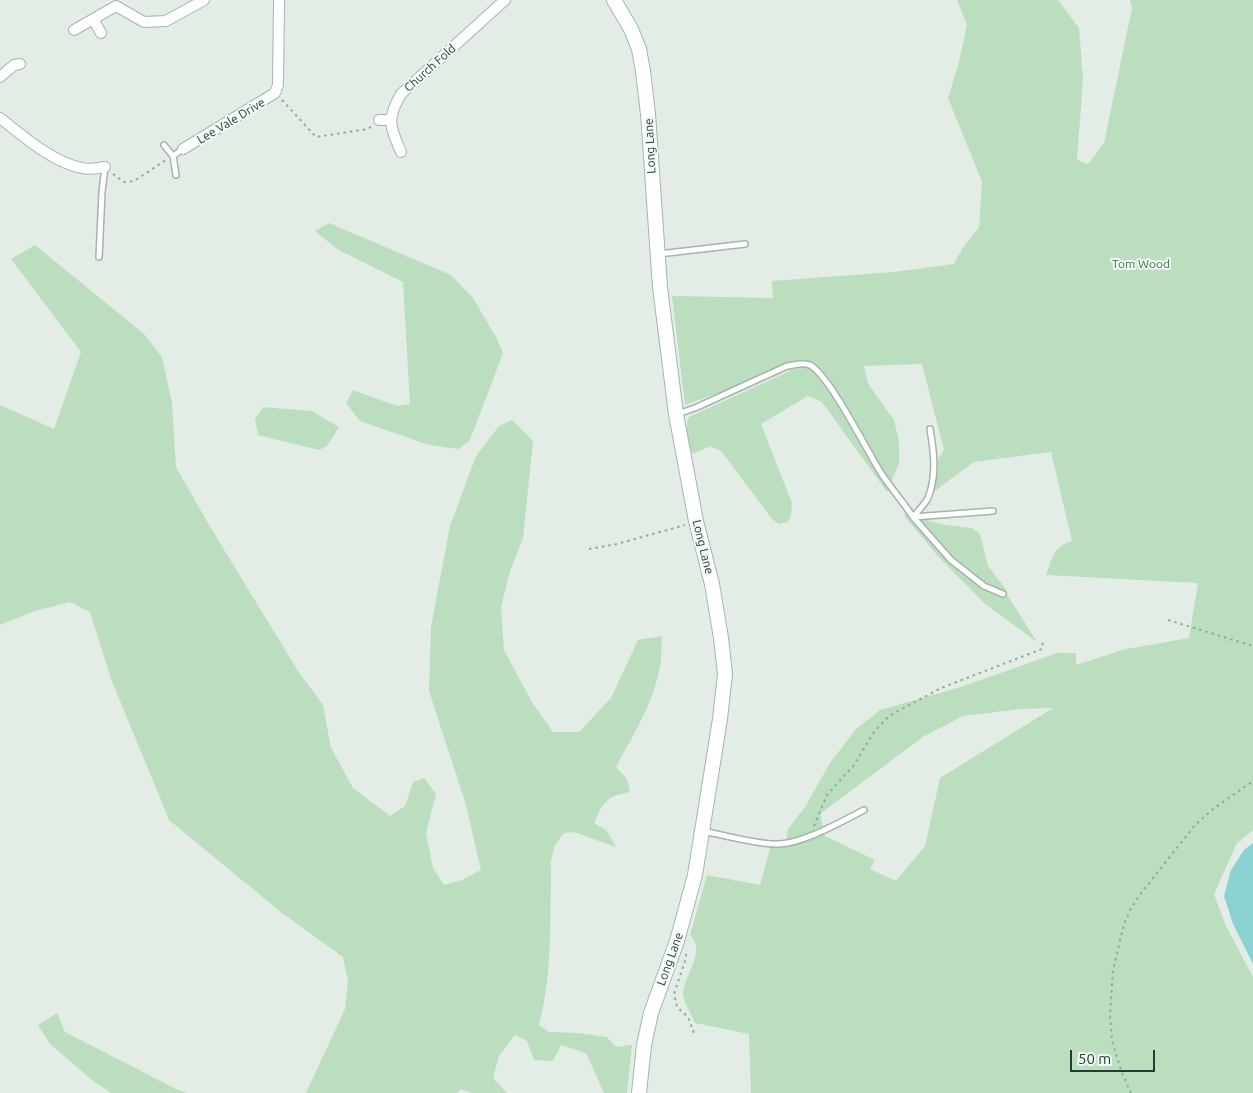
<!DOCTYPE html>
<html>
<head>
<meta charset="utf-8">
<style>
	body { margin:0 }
	#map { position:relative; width:1253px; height:1093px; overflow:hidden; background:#e3ede6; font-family:Ubuntu,sans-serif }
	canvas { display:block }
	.scale { position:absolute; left:1070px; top:1050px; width:85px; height:22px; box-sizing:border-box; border:2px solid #223e32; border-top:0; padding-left:6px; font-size:15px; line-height:18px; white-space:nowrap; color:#223e32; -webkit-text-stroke:4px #f3f9f5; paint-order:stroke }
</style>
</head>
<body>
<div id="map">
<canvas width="1253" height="1093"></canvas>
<div class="scale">50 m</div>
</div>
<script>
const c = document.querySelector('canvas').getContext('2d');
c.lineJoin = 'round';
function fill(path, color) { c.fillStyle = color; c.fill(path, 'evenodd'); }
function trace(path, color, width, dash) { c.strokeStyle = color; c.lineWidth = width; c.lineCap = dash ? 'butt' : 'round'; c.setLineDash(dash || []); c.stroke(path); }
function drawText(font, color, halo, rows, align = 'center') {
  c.font = font + ' Ubuntu,sans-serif'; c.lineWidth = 4; c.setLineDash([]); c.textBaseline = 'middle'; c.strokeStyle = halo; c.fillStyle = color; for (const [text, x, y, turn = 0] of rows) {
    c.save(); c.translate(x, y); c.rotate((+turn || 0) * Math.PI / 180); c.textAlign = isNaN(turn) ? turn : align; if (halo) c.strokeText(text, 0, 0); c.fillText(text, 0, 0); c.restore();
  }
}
const green = new Path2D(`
	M957,0H1058L1079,28L1083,79L1077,160L1088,164L1104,143L1132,8L1130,0H1253V830L1237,843L1214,894L1226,926L1253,977V1093H751L749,1034L695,1023C692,1016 683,1000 683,994C684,974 707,952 690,935L707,875L760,885L772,842H786L788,829L805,807L830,763L856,729L880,710L961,687L1057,653H1076V665L1126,649L1189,638L1198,583L1046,575C1053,557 1053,547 1072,541L1051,452L974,462L932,493L934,465L944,450L922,364L864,366L868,384L894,420L899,442V463L887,492L822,402L808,396L761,424L792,503L791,515L788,522L779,524L772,519L721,451L710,446L693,454C687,442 684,430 689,417L790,371L787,368L685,405L672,296L773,298L772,281L894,272L954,264L962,249L979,227L982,182L948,98L959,62L967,25ZM1053,708L940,778L925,846L896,881L870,869L875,860L825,836L820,814L923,737L963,716L1021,709Z
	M329,223L451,275L473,298L497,339L503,353L470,440L458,449L429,445L360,421L346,403L353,390L397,406L410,404L403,282L337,249L315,231Z
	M35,245L144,334L162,357L172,403L176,467L209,525L298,671L323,705L331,748L353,788L390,816L405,806L413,782L424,778L436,794L426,833L433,868L444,885L462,880L481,870L466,805L429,691L431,627L450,526L476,456L499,426L512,420L533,441L523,538L510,571L501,607L504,650L532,702L553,732H579L611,698L638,640L662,636C661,646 662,657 660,667C653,704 633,735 616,767L627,779L630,791C625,794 620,794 614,796C604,800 598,813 594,823L606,830L616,847L574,832L564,833L555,845L551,861C550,915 553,972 539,1025L549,1032L577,1033L607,1037L616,1047L632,1045L627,1093H604L586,1053L561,1045L553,1061L534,1060L527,1041L515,1035L499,1056L493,1078L507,1093H472L461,1089L457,1093H306L345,1009L348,981L343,957L282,913L169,820L111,679L90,612L70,602L35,611L0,625V405L54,429L81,352L11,259Z
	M263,407L312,411L339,427L327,446L319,450L258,435L255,419Z
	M903,514L945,525L972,528L980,534L988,566L1005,588L1008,596L1037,642L984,603L936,554Z
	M57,1013L65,1032L180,1091L188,1093H111L92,1080L50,1044L38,1025Z`);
const water = new Path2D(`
	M1253,843V964L1233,924L1224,896L1231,870L1244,850Z`);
const path = new Path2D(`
	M282,100L316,137L368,129L372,126
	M113,174L124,182L134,181L166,160
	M589,549L617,544L685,525
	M1168,620L1250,645L1253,644
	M814,826L827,795L854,765L874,732L889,716L941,688L1042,649L1043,640
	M686,954V958L674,994L677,1007L688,1017L695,1036
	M1131,1093L1122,1073L1112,1041L1110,1016L1113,970L1124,924L1131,908L1142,892L1195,825L1213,809L1253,781`);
const lane = new Path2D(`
	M164,145L173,156
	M176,175L173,156L183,149
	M659,254L745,244
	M99,257L102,192L105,167
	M677,414L695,408L787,366C795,365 802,362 810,365C830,376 867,451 881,473C891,488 903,502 913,517L993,511
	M930,429C934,452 937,476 928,498C925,504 918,511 913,517L951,560L984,586L1003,594
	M703,831C724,835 758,845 778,844C802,844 843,821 864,810`);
const street = new Path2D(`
	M93,19L101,33
	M74,30L116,6L144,22L166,21L204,0
	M0,77L14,65L20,64
	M0,118C22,135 53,163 82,168C89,170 97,168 105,167
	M379,120H390
	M183,149L275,93L278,85L279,0
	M401,152C390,126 386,120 401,94L505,0`);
const secondary = new Path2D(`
	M614,0L631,29L639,49L643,71L648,114L660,287L676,414L696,521L712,584L721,638L725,674L720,719L695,875L677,941L651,1013L644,1045L639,1093`);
const streetNames = [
	["Church Fold",430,68,-42],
	["Lee Vale Drive",231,121,-31],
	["Long Lane",650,146,-93],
	["Long Lane",703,547,76],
	["Long Lane",670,959,-70]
];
const parkNames = [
	["Tom Wood",1141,264]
];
fill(green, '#bbdebf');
fill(water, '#8ad2d1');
trace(lane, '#a5b5ac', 8);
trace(street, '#a5b5ac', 12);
trace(secondary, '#a1b8ac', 16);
trace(path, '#83b09b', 2, [2.5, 4]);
trace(lane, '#fff', 5);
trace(street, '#fff', 10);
trace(secondary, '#fff', 14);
drawText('12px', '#223e32', '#f3f9f5', streetNames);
drawText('12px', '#2c753d', '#f3f9f5', parkNames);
</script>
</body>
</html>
